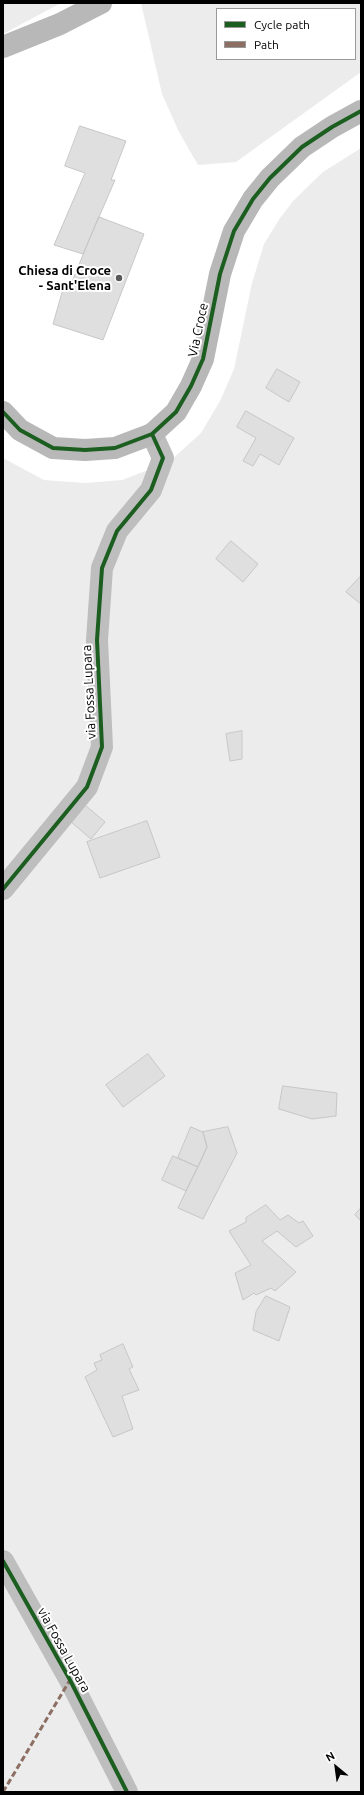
<!DOCTYPE html>
<html>
<head>
<meta charset="utf-8">
<style>
	body { margin:0 }
	#map { position:relative; width:364px; height:1795px; overflow:hidden; background:#fff; font-family:Ubuntu,sans-serif }
	canvas { display:block }
	.frame { position:absolute; inset:0; border:4px solid #000; pointer-events:none }
	.legend { position:absolute; left:216px; top:8px; width:140px; height:52px; box-sizing:border-box; background:#fff; border:1px solid #999; margin:0; padding:5px 7px; list-style:none; font-size:12px; color:#000 }
	.legend li { display:flex; align-items:center; gap:8px; height:20px }
	.legend b { width:20px; border:1px solid #999 }
	.north { position:absolute; left:316px; top:1747px; width:40px; height:40px; -webkit-text-stroke:3px #fff; paint-order:stroke; rotate:331deg; font-size:11px; font-weight:700; line-height:16px; text-align:center; color:#000 }
	.north::after { content:''; display:block; margin:auto; width:14px; height:18px; background:#000; clip-path:polygon(50% 0,100% 100%,50% 72%,0 100%) }
</style>
</head>
<body>
<div id="map">
<canvas width="364" height="1795"></canvas>
<div class="frame"></div>
<ul class="legend">
<li><b style="height:5px;background:#1b5e20"></b>Cycle path</li>
<li><b style="height:5px;background:#8d6e63"></b>Path</li>
</ul>
<div class="north">N</div>
</div>
<script>
const c = document.querySelector('canvas').getContext('2d');
c.lineJoin = 'round';
function fill(path, color) { c.fillStyle = color; c.fill(path, 'evenodd'); }
function trace(path, color, width, dash) { c.strokeStyle = color; c.lineWidth = width; c.lineCap = dash ? 'butt' : 'round'; c.setLineDash(dash || []); c.stroke(path); }
function drawText(font, color, halo, rows, align = 'center') {
  c.font = font + ' Ubuntu,sans-serif'; c.lineWidth = 4; c.setLineDash([]); c.textBaseline = 'middle'; c.strokeStyle = halo; c.fillStyle = color; for (const [text, x, y, turn = 0] of rows) {
    c.save(); c.translate(x, y); c.rotate((+turn || 0) * Math.PI / 180); c.textAlign = isNaN(turn) ? turn : align; if (halo) c.strokeText(text, 0, 0); c.fillText(text, 0, 0); c.restore();
  }
}
const green = new Path2D(`
	M3,3H61L3,34Z
	M141,3H361V72L236,162L198,165L179,132L162,94ZM217,9H355V59H217Z
	M361,148V1792H3V458L44,480L85,483L122,480L169,462L201,433L220,401L234,369L252,283L264,244L280,218L294,200L323,172Z`);
const building = new Path2D(`
	M80,126L126,141L111,180H115L83,254L54,245L85,173L65,166Z
	M99,217L144,234L103,340L53,324L65,282L71,283Z
	M277,369L300,382L289,402L266,388Z
	M246,411L294,438L279,465L260,454L253,466L243,461L256,438L237,427Z
	M231,541L258,564L243,582L216,559Z
	M361,576V604L346,592Z
	M242,731V759L230,761L226,734Z
	M85,805L105,822L91,839L71,822Z
	M147,821L160,857L100,878L87,842Z
	M148,1054L165,1076L123,1107L106,1085Z
	M283,1086L337,1093L336,1116L312,1119L279,1109Z
	M191,1127L203,1132L207,1147L198,1167L178,1158Z
	M228,1127L237,1153L203,1219L178,1208L207,1147L203,1132Z
	M173,1156L198,1167L186,1191L162,1180Z
	M266,1205L280,1220L288,1215L299,1223L303,1221L313,1236L296,1247L277,1231L262,1241L296,1272L275,1291L271,1288L256,1295L254,1293L243,1300L235,1273L251,1265L229,1231L246,1222V1218Z
	M361,1208V1221L355,1215Z
	M266,1296L290,1307L279,1341L253,1330L256,1312Z
	M123,1344L133,1367L129,1369L139,1390L122,1396L133,1429L113,1437L85,1377L97,1370L94,1363L102,1360L100,1355Z`);
const street = new Path2D(`
	M3,889L87,787L102,747L97,640L102,568L117,531L151,490L163,458L152,434
	M3,1561L70,1680L127,1792`);
const secondary = new Path2D(`
	M3,47L60,24L101,3
	M3,412L20,430L53,448L85,450L115,448L152,434L176,412L191,386L203,359L220,274L234,231L253,199L270,178L302,147L332,127L361,111`);
const quiet = new Path2D(`
	M3,1792L70,1680`);
const cycleway = new Path2D(`
	M3,412L20,430L53,448L85,450L115,448L152,434L176,412L191,386L203,359L220,274L234,231L253,199L270,178L302,147L332,127L361,111
	M3,889L87,787L102,747L97,640L102,568L117,531L151,490L163,458L152,434
	M3,1561L70,1680L127,1792`);
const markers = [
	[119,278,4,"#595959"]
];
const poiNames = [
	["Chiesa di Croce",111,271],
	["- Sant'Elena",111,286]
];
const streetNames = [
	["Via Croce",198,330,-78],
	["via Fossa Lupara",89,692,-93],
	["via Fossa Lupara",64,1650,61]
];
fill(green, '#ececec');
fill(building, '#dfdfdf');
trace(building, '#c7c7c7', 1);
trace(street, '#bebebe', 22);
trace(secondary, '#b8b8b8', 22);
trace(quiet, '#8d6e63', 3, [6, 3]);
trace(cycleway, '#1b5e20', 4);
for (const [x, y, r, color] of markers) { const dot = new Path2D(); dot.arc(x, y, r, 0, 2 * Math.PI); c.fillStyle = color; c.fill(dot); trace(dot, '#fff', 1.5); }
drawText('bold 13px', '#000', '#fff', poiNames, 'right');
drawText('13px', '#000', '#fff', streetNames);
</script>
</body>
</html>
